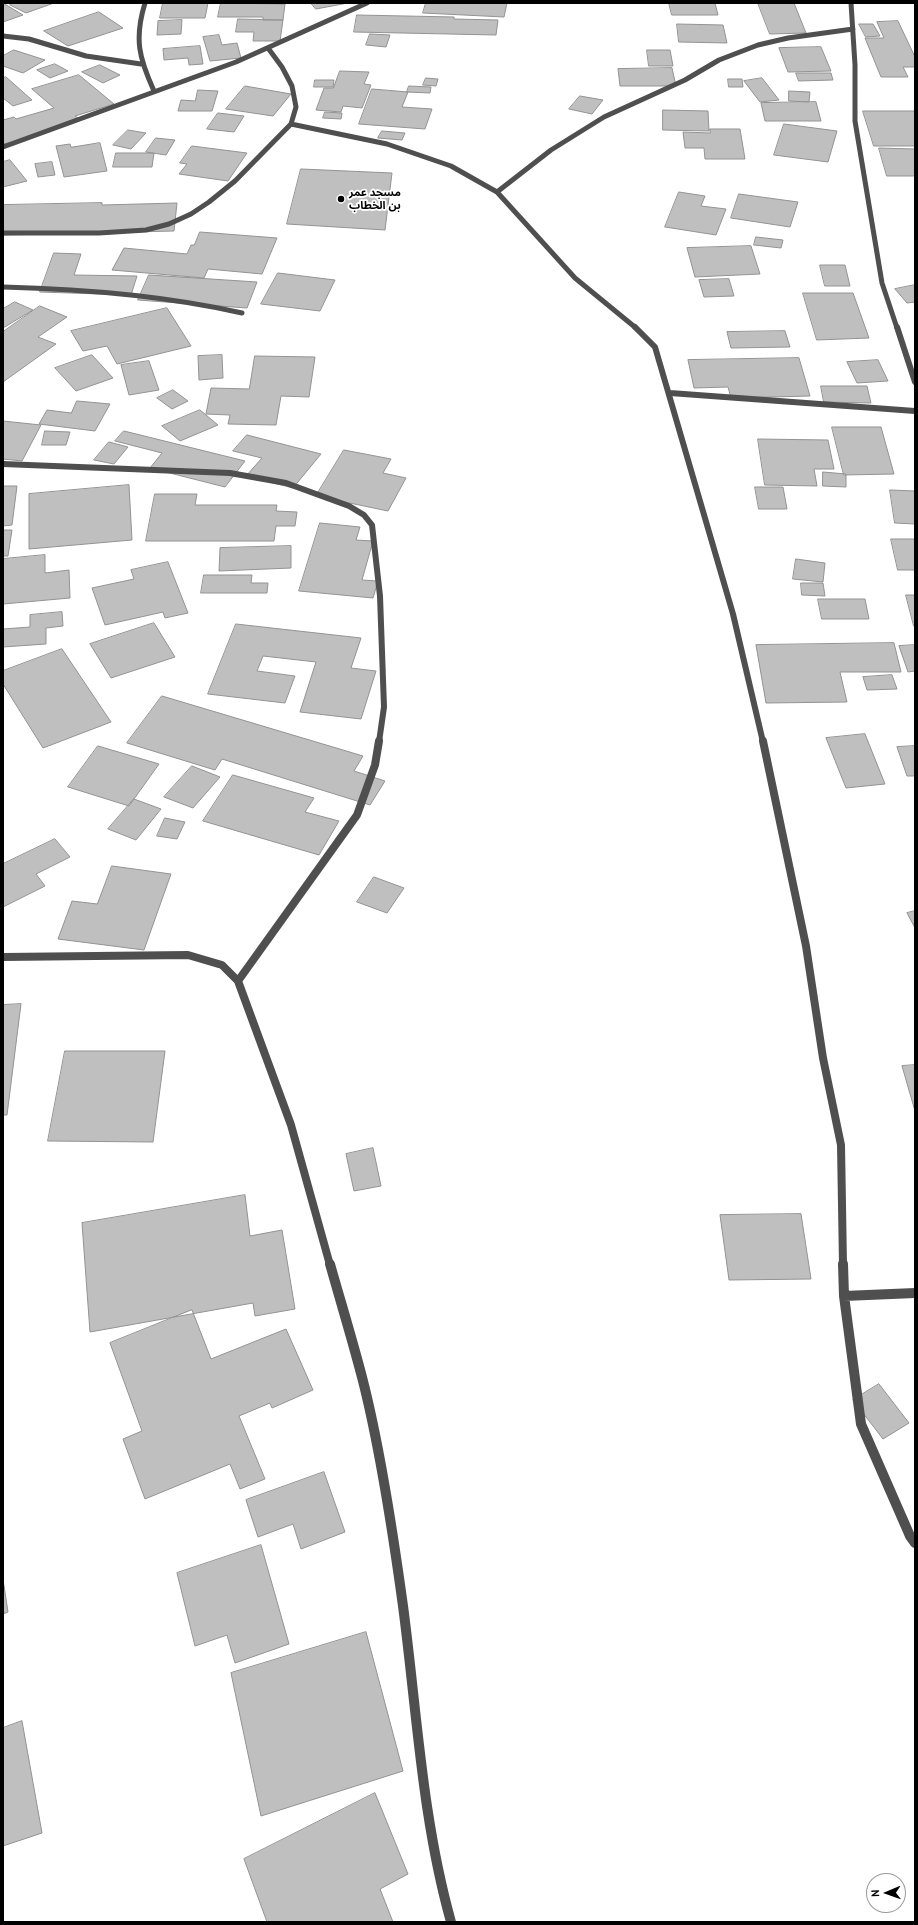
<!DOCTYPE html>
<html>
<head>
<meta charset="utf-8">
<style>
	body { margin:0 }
	#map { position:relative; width:918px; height:1925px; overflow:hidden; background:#fff; font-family:"PT Sans",sans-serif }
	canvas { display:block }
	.frame { position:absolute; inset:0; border:4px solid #000; pointer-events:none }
	.north { position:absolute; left:866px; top:1873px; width:40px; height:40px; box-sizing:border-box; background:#fff; border:1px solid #999; border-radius:50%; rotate:268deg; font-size:11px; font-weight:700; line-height:16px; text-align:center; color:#000 }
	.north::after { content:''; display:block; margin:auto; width:14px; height:18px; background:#000; clip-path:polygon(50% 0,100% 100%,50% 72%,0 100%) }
</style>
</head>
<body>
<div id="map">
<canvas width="918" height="1925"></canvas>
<div class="frame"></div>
<div class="north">N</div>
</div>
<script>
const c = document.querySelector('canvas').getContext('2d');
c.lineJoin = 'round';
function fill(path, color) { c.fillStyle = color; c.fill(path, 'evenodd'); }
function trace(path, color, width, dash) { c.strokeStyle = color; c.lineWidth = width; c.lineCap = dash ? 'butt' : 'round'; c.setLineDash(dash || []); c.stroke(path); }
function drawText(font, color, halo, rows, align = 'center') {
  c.font = font + ' "PT Sans","Noto Sans Arabic",sans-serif'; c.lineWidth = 3.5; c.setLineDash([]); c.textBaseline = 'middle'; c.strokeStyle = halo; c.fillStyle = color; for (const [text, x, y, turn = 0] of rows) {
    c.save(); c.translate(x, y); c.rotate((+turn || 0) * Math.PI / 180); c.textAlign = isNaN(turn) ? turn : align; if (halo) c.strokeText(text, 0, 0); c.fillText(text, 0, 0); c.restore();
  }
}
const building = new Path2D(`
	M3,3L23,15L3,22Z
	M14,3H54L26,13L10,5Z
	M163,3H208L205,18H160Z
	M221,3L285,4L283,20H263V17H218Z
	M311,3H348L316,9Z
	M426,3H507L504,17L423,13Z
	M669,3H715L718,15H672Z
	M758,3H794L806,33L770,34Z
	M99,12L123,28L68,46L44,31Z
	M357,15L454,17V19L498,20L496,35L354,32Z
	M238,19L283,20L280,41H253L254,32H236Z
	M182,20L181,34L157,35L158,21Z
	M898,21L915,57V67H903L908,77H881L865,38H884L877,22Z
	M677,24L723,25L727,43L679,42Z
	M859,24H873L880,36L866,37Z
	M370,34L390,35L386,47L366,45Z
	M219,35L222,45L237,43L241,58L210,61L203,37Z
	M200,46L203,64L189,65L188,58L164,60L163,49Z
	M821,47L831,71L788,72L779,48Z
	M14,50L45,60L23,73L3,66V56Z
	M647,50H670L673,66H649Z
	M55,64L68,71L50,78L37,70Z
	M100,65L120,75L103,83L82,72Z
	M672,68L676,86H620L618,69Z
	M340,71L369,72L364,84L371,85L362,108L343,106L341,112L316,110L324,88H333Z
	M796,73H831L833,80L799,81Z
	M79,75L114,104L75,116L81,120L5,144L3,142V120L14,117L16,119L54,108L32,89Z
	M6,77L32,100L13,106L3,98V78Z
	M426,78L438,79L436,86L423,85Z
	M762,78L779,100L760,102L744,81Z
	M728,79H742L743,87H729Z
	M315,80H334L333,87H314Z
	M245,86L291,94L273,116L226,109Z
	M409,86L431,87L430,93L407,92Z
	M372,89L408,92L402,107L432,109L425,129L359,124Z
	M198,90L218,91L212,111H178L181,100L195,101Z
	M789,91L810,92L809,102L789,101Z
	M580,96L603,100L592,114L569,109Z
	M816,102L821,121H765L761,103Z
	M663,110L708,111L709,131L663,130Z
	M863,111H915V146H874Z
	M325,112L342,113L341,119L323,118Z
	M218,113L244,116L234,132L207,129Z
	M784,124L837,131L828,162L774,155Z
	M710,129H740L745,159H705L704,148H685L683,132L710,133Z
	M128,130L146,133L131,149L113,145Z
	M382,131L405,133L402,140L378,138Z
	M156,138L175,140L166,155L146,152Z
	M100,143L107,171L64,177L56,146L70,144L71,147Z
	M192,146L247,153L228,181L179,174L187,164L180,163Z
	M879,148L915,149V176H887Z
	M116,153H154L152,167H113Z
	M10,160L27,181L3,187V162Z
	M52,162L55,175L38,177L35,164Z
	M301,169L392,173L385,230L287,224Z
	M679,192L705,196L701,206L726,209L716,235L665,227Z
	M739,194L798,202L790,227L731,218Z
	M102,203V205L177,203L174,231L3,235V205Z
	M200,232L277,238L262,274L208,269L204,278L112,270L124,248L187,254L191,245H194Z
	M756,237L783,240L781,248L754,245Z
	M751,246L760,274L695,277L687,248Z
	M54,253L81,254L74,275L137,276L131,295L40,292Z
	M820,265H845L850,286H825Z
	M278,273L335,280L320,311L261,304Z
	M149,275L257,282L247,308L138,300Z
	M729,279L734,296L704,297L699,280Z
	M915,285V302L907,303L895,289Z
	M803,293H853L869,338L817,340Z
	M15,302L33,310L3,328V309Z
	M40,306L67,317L38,337L56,344L3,382V332Z
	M167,308L191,346L117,364L107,346L83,351L71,331Z
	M785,331L790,347L731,348L727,332Z
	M92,355L113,378L76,391L55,368Z
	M222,355L223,378L199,380L198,356Z
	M255,356L315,357L309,397L281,396L276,425L228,424L230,415L206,414L211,388L249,389Z
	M799,358L810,396L731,398L728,387L694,388L688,360Z
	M878,360L888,381L857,383L847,362Z
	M149,361L159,390L129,395L121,365Z
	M821,386H867L871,403L824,402Z
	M173,390L188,401L172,409L157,398Z
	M77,401L110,404L95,431L39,424L47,410L71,413Z
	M200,410L218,425L180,441L162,426Z
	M3,421L41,425L22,461L3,459Z
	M832,427H881L894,474L844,475Z
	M45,431L70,432L66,445H42Z
	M124,431L245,461L225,487L150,468L162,453L115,441Z
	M247,435L321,454L293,488L246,476L262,458L233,451Z
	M758,439L828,440L834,469H814L817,486L765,485Z
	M109,442L128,447L114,464L94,460Z
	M344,450L391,459L383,473L406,478L388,511L316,496Z
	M823,472L846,474V487L823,486Z
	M129,485L132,540L29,549V494Z
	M3,486H17L12,525L3,526Z
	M755,487H783L787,509H759Z
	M890,490L915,491V524L895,523Z
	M155,494H197L195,505H277L276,511L297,512L295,526H276L274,541H146Z
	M320,523L360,527L356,540L373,541L362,580L378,581L373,598L299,591Z
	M3,530H12L8,556H3Z
	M891,539H915V570H898Z
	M291,546V568L219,571L220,548Z
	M45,555V573L69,570L70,598L3,604V559Z
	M796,559L825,563L823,582L793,579Z
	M168,562L188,613L165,618L163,612L105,625L92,588L134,579L131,570Z
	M204,575H252L251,583H268L267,593H201Z
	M801,583H823L825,596L802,595Z
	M906,595H915V626H914Z
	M818,599H865L869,619H822Z
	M62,612L63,626L46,628V644L3,647V629L30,627V615Z
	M154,623L175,657L111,678L90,644Z
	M236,624L361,638L351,668L376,671L361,719L300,712L316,662L263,656L257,671L295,676L285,703L208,694Z
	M894,643L901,672H840L847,702L766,703L756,645Z
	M915,645V671L908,672L899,646Z
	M62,649L111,722L43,748L3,684V671Z
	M892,675L897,689L867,690L863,677Z
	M162,696L363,756L354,771L385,781L370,805L222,759L215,770L127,743Z
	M865,734L885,784L846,788L826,738Z
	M98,746L159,764L129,806L68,787Z
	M915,746V776H907L897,747Z
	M192,766L220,777L193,808L164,797Z
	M233,775L314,798L305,812L339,821L319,855L203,821Z
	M134,799L161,809L136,840L108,829Z
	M165,818L185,822L177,839L157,836Z
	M55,839L70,857L36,874L45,886L3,907V864Z
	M112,866L171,874L144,950L58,939L72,901L97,904Z
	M374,877L404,888L387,913L357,902Z
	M915,911V928L907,913Z
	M21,1004L7,1115H3V1005Z
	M65,1051H165L153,1142L48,1141Z
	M915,1065V1111L902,1066Z
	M373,1148L381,1186L354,1191L346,1154Z
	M245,1195L250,1236L282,1230L295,1309L255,1316L253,1303L90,1332L82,1223Z
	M801,1214L811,1279L729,1280L720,1215Z
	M192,1310L211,1359L286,1329L313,1390L272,1408L270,1403L239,1416L265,1479L240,1489L230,1464L145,1499L123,1439L142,1431L110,1343Z
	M879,1384L909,1423L883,1439L853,1400Z
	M324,1472L345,1532L301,1549L293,1524L258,1537L246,1500Z
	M261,1545L289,1644L235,1663L227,1635L195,1646L177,1573Z
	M3,1579L8,1612L3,1614Z
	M366,1632L403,1771L261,1816L231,1673Z
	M22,1721L42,1833L3,1846V1728Z
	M375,1793L408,1874L380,1889L393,1922H267L244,1859Z`);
const streetFar3 = new Path2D(`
	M145,3C134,39 139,58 154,91
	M851,3L855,65V121L882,283L897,328
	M3,36L29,39L86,56L141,64
	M291,124L387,144L451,166L497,192L575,278L636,328
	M3,147L236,62L367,3
	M497,192L551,150L604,117L685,80L719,60L758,45L788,38L853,29
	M3,233H99L146,230L169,224L191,214L209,202L235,181L291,124L296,107L292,86L282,67L268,48
	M3,287C84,289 163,295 242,313`);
const streetFar2 = new Path2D(`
	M635,327L655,347L733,614L763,742
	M897,327L915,382
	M670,393L915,411
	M3,464L230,473L286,483L349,506L364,515L372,525L380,596L384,707L379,742`);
const streetFar1 = new Path2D(`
	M763,741L806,946L823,1058L841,1145L843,1265
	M3,957L188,955L222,965L238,981L291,1125L330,1265
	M238,981L357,815L375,765L379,741`);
const street = new Path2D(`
	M330,1264C341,1303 353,1342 363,1381C381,1452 393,1533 403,1606C417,1712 422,1819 451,1922
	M843,1264L844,1296L861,1424L910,1536L915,1543
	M844,1296L915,1293`);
const markers = [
	[341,199,4,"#000"]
];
const farPoinames = [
	["مسجد عمر",349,193],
	["بن الخطاب",349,206]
];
fill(building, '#bfbfbf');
trace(building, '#939393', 1);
trace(streetFar3, '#4f4f4f', 5);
trace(streetFar2, '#4f4f4f', 6);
trace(streetFar1, '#4f4f4f', 8);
trace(street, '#4f4f4f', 10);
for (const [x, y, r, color] of markers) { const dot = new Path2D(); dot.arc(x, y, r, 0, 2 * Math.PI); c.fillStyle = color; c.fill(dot); trace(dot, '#fff', 1.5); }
drawText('bold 11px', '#000', '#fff', farPoinames, 'left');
</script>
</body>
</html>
